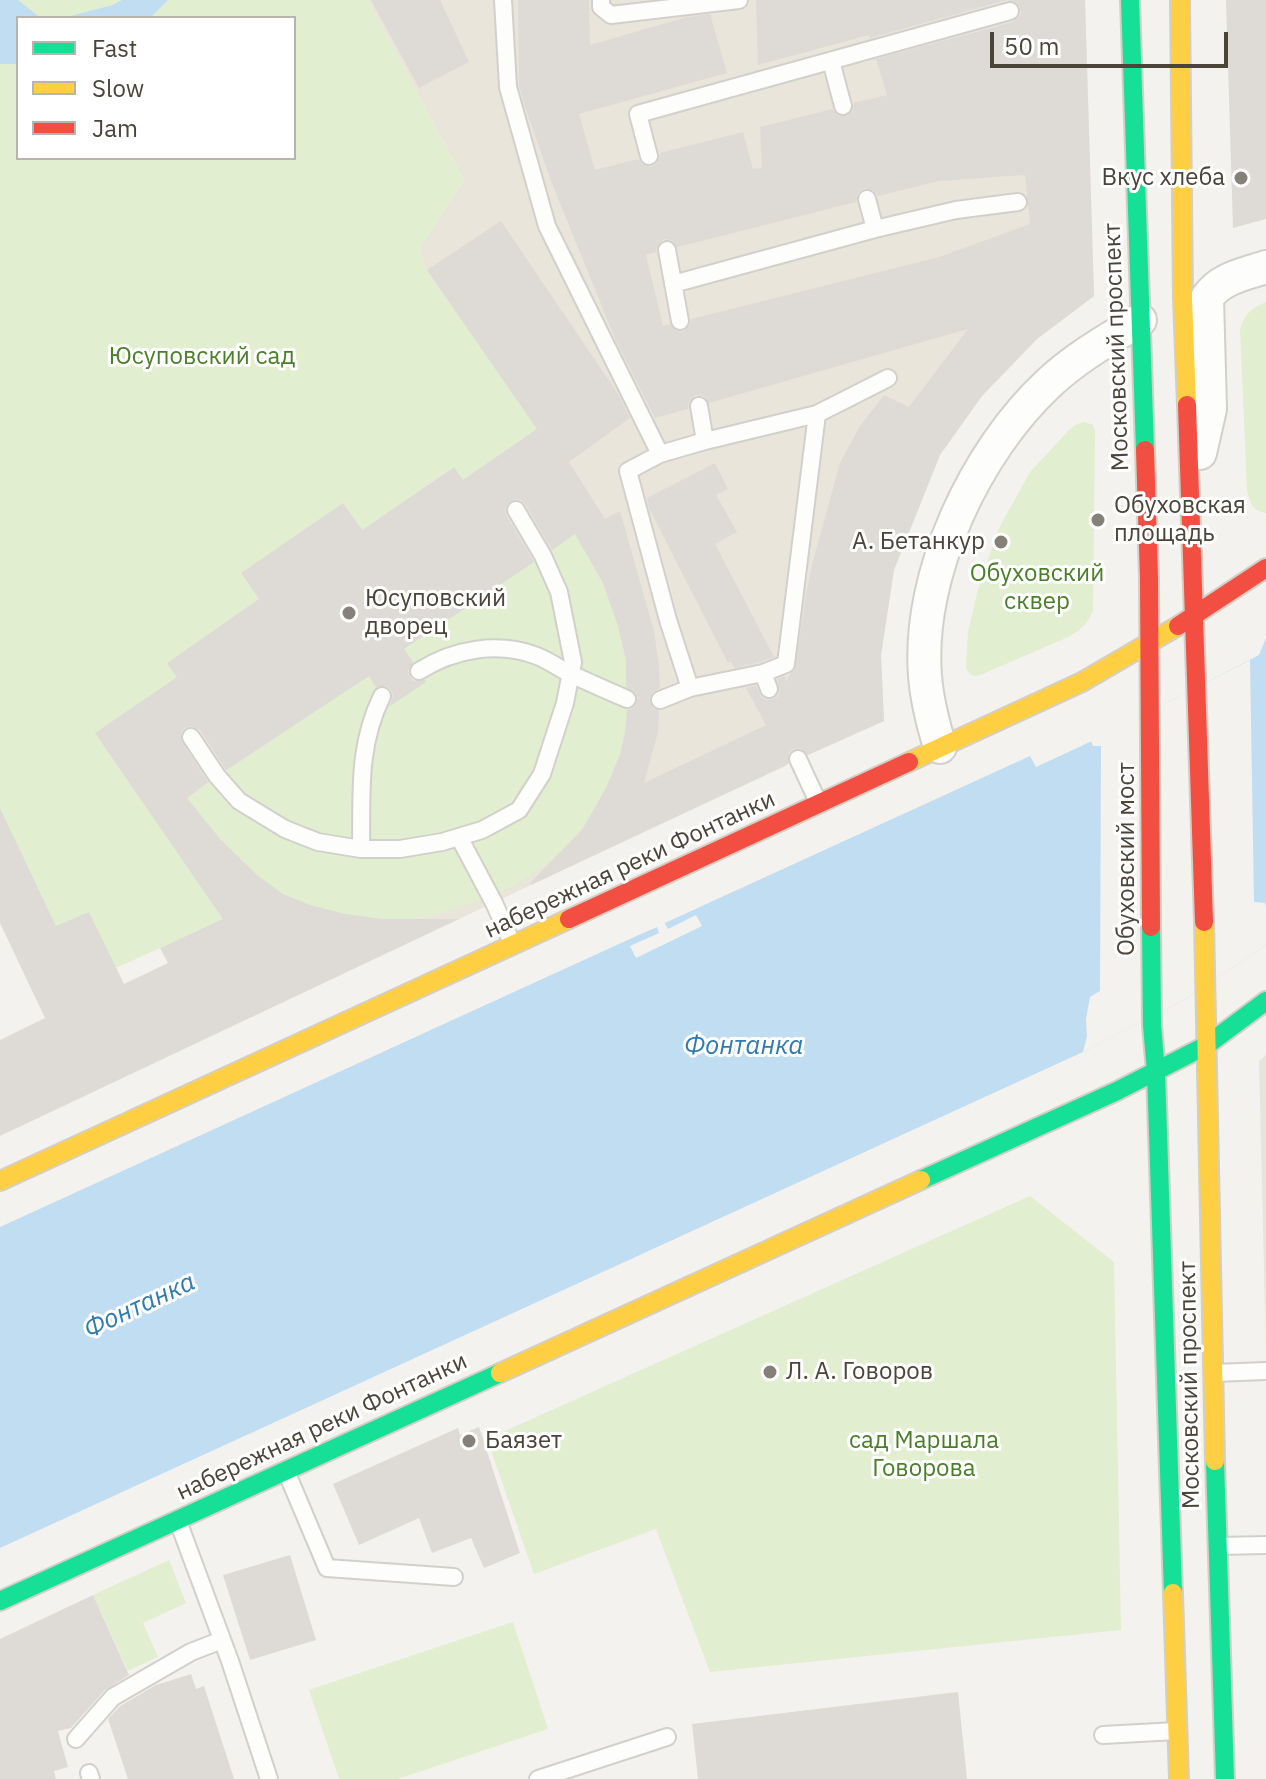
<!DOCTYPE html>
<html>
<head>
<meta charset="utf-8">
<style>
	body { margin:0 }
	#map { position:relative; width:1266px; height:1779px; overflow:hidden; background:#f4f2ee; font-family:"IBM Plex Sans",sans-serif }
	canvas { display:block }
	.legend { position:absolute; left:16px; top:16px; width:280px; height:144px; box-sizing:border-box; background:#fff; border:2px solid #b7b4b0; margin:0; padding:10px 14px; list-style:none; font-size:24px; color:#4b4439 }
	.legend li { display:flex; align-items:center; gap:16px; height:40px }
	.legend b { width:40px; border:2px solid #b7b4b0 }
	.scale { position:absolute; left:990px; top:32px; width:238px; height:36px; box-sizing:border-box; border:4px solid #4b4439; border-top:0; padding-left:10px; font-size:24px; line-height:28px; white-space:nowrap; color:#4b4439; -webkit-text-stroke:6px #fff; paint-order:stroke }
</style>
</head>
<body>
<div id="map">
<canvas width="1266" height="1779"></canvas>
<ul class="legend">
<li><b style="height:10px;background:#16e098"></b>Fast</li>
<li><b style="height:10px;background:#ffcf43"></b>Slow</li>
<li><b style="height:10px;background:#f24e42"></b>Jam</li>
</ul>
<div class="scale">50 m</div>
</div>
<script>
const c = document.querySelector('canvas').getContext('2d');
c.lineJoin = 'round';
function fill(path, color) { c.fillStyle = color; c.fill(path, 'evenodd'); }
function trace(path, color, width, dash) { c.strokeStyle = color; c.lineWidth = width; c.lineCap = dash ? 'butt' : 'round'; c.setLineDash(dash || []); c.stroke(path); }
function drawText(font, color, halo, rows, align = 'center') {
  c.font = font + ' "IBM Plex Sans",sans-serif'; c.lineWidth = 6; c.setLineDash([]); c.textBaseline = 'middle'; c.strokeStyle = halo; c.fillStyle = color; for (const [text, x, y, turn = 0] of rows) {
    c.save(); c.translate(x, y); c.rotate((+turn || 0) * Math.PI / 180); c.textAlign = isNaN(turn) ? turn : align; if (halo) c.strokeText(text, 0, 0); c.fillText(text, 0, 0); c.restore();
  }
}
const residential = new Path2D(`
	M1266,1055V1349L1259,1061Z`);
const education = new Path2D(`
	M368,0H1085L1094,296L1037,339L982,396L940,455L894,570L881,655L884,721L798,759L243,1021L242,947L95,733L176,678L167,663L258,599L241,573L343,503L363,529L454,467L427,270L419,249L464,180Z`);
const green = new Path2D(`
	M0,0H368L464,180L419,249L427,270L537,429L463,480L453,467L362,530L343,503L241,573L259,599L167,663L177,677L96,733L243,946L204,928L116,968L56,926L0,809ZM18,18H294V158H18Z
	M1266,302V513C1252,511 1250,503 1247,490L1240,329C1245,314 1251,308 1266,302Z
	M1085,422L1093,425L1095,431L1093,611C1087,625 1080,631 1066,638L978,676C971,676 968,674 966,667L968,632L978,589L999,528L1030,472L1070,429L1077,424Z
	M575,534C584,550 594,566 602,582C624,627 631,679 626,729C624,746 617,761 611,776C581,848 531,886 456,908C443,912 429,918 415,919C377,923 320,912 285,895C248,877 212,830 187,798L368,676L389,706L425,682L404,649Z
	M1030,1196L1114,1262L1121,1630L710,1672L656,1529L534,1574L487,1439Z
	M169,1560L186,1603L143,1623L158,1657L128,1671L93,1595Z
	M513,1622L548,1729L398,1779H339L309,1690Z`);
const water = new Path2D(`
	M0,0H18L38,16L67,17L113,5L122,0H168L150,18H18V64H0Z
	M1266,638V945L1184,1000L1083,1052L0,1548V1227L1030,756L1036,767L1092,741L1259,655Z`);
const pier = new Path2D(`
	M1250,660L1254,902L1265,903L1266,905V945L1184,1000L1083,1052L1087,1036L1086,1019L1090,997L1100,991L1101,746H1093L1091,741Z
	M697,903L699,907L664,922L668,929L696,915L702,926L636,958L630,946L659,933L657,927L626,940L625,936Z
	M200,1457L202,1460L133,1492L131,1488Z`);
const building = new Path2D(`
	M371,0H440L469,62L419,88Z
	M518,0H589L590,45L687,17L710,14L727,73L579,114L595,170L638,159L642,164L651,167L657,163L660,153L743,132L753,169L762,168L760,127L832,109L839,116H847L853,110L854,103L887,95L876,59L1013,22L1018,18L1021,13L1020,7L1017,3L1007,0L870,38L869,35L758,65L756,0H1085L1094,296L1037,339L982,396L940,455L894,570L881,655L884,721L808,755L800,748L793,749L789,753L788,764L785,766L531,885L530,883L582,830L605,790L620,755L625,732L627,710L634,707L638,698L635,692L626,687V659L618,626L603,583L575,534L552,550L525,504L521,500L515,499L507,504L505,509L506,515L534,562L404,649L413,662L408,670L410,677L414,681L425,680L426,682L390,706L393,695L391,690L386,686L376,687L369,676L226,770L200,730L191,726L184,728L181,733L182,742L208,782L187,798L220,839L257,875L283,894L310,905L346,914L382,919H459L0,1136V1040L45,1018L0,923V808L56,926L89,912L124,984L168,963L160,948L223,919L95,733L177,677L167,663L259,599L241,573L343,503L362,530L454,467L463,480L537,429L427,270L501,221L618,394L630,418L569,462L605,519L620,511L654,631L659,666L660,688L652,693L649,699L653,708L659,711L658,732L644,783L766,725L746,688L756,686L761,697L766,700L772,699L777,697L780,692L777,679L785,676L787,682L789,675L795,670L806,594L812,565L840,463L860,426L884,395L909,407L968,329L709,403L704,396L696,395L689,402L688,409L655,418L616,341L551,181L525,107L519,85ZM1025,175L1030,224L939,257L691,319L690,325L683,332L676,331L670,324L663,326L646,255L656,252L657,246L664,239L671,240L678,247L856,202L859,192L865,188L874,191L878,196L939,181Z
	M1226,0H1266V219L1233,228Z
	M715,463L728,489L716,495L737,532L715,544L774,657L760,662L735,668L731,662L728,663L649,508L647,498Z
	M479,1427L520,1553L484,1568L471,1538L432,1553L419,1518L359,1545L333,1484L458,1428L460,1435Z
	M290,1555L316,1640L250,1660L223,1575Z
	M93,1595L129,1675L105,1690L71,1728L58,1731L68,1767L54,1771L56,1779H0V1639Z
	M191,1674L196,1689L204,1686L234,1779H128L108,1719L120,1706L156,1685Z
	M958,1692L967,1779H698L692,1724Z`);
const lane = new Path2D(`
	M503,0L508,87L547,226L660,454L628,471L668,620L690,688
	M601,0V7L611,15L739,0
	M831,61L843,106
	M649,156L638,114L1010,11
	M875,229L956,210L1018,202
	M667,250L680,321
	M673,284L875,229L867,199
	M705,441L817,414
	M660,454L705,441L699,406
	M419,671C454,649 498,641 537,656C547,660 556,666 565,671C585,681 606,690 627,699
	M769,689L763,673L786,664L817,414L888,378
	M660,700L690,688L763,673
	M191,737L217,776L239,801L285,829L318,842L361,849H400L442,842L482,830L519,810L542,774L565,703L573,662L559,592L543,556L516,510
	M798,759L818,802
	M459,837L494,903L512,943
	M361,849C362,794 357,747 382,696
	M1214,1373L1266,1371
	M286,1471L327,1568L454,1577
	M178,1521L230,1661L269,1779
	M1219,1546L1266,1545
	M1103,1735L1176,1731
	M76,1739L113,1697L191,1652L222,1640
	M89,1773L91,1779
	M538,1779L667,1737`);
const street = new Path2D(`
	M1200,453L1210,409L1207,298C1220,278 1245,274 1266,267
	M940,747C933,724 927,701 925,676C917,574 976,450 1050,382C1077,357 1109,339 1140,320`);
const fast = new Path2D(`
	M1130,0L1145,450
	M1151,927L1152,1025L1156,1072L1173,1593
	M921,1180L1117,1091L1207,1045L1266,1001
	M1215,1461L1225,1779
	M0,1601L500,1373`);
const slow = new Path2D(`
	M1180,0L1183,298L1187,405
	M909,762L1082,682L1178,626
	M1204,922L1215,1461
	M0,1181L569,919
	M500,1373L921,1180
	M1173,1593L1179,1779`);
const jam = new Path2D(`
	M1187,405L1204,922
	M1145,450L1149,577L1151,927
	M1178,626L1266,568
	M569,919L909,762`);
const markers = [
	[1241,178,8,"#868178"],
	[1098,520,8,"#868178"],
	[1001,542,8,"#868178"],
	[349,613,8,"#868178"],
	[770,1372,8,"#868178"],
	[469,1441,8,"#868178"]
];
const poiNames = [
	["Вкус хлеба",1225,178,"right"],
	["Обуховская",1114,506],
	["площадь",1114,534],
	["А. Бетанкур",985,542,"right"],
	["Юсуповский",365,599],
	["дворец",365,627],
	["Л. А. Говоров",786,1372],
	["Баязет",485,1441]
];
const streetNames = [
	["Московский проспект",1117,347,-92],
	["Обуховский мост",1127,859,-90],
	["набережная реки Фонтанки",630,865,-25],
	["Московский проспект",1190,1385,-91],
	["набережная реки Фонтанки",322,1427,-25]
];
const parkNames = [
	["Юсуповский сад",202,357],
	["Обуховский",1037,574],
	["сквер",1037,602],
	["сад Маршала",924,1441],
	["Говорова",924,1469]
];
const waterNames = [
	["Фонтанка",744,1046],
	["Фонтанка",140,1306,-25]
];
fill(residential, '#e7e4dc');
fill(education, '#eae5da');
fill(green, '#e1eecf');
fill(water, '#c0ddf1');
fill(pier, '#f4f2ee');
fill(building, '#dedbd6');
trace(lane, '#d2d0cb', 20);
trace(street, '#d2d0cb', 36);
trace(fast, '#d3cfc5', 22);
trace(slow, '#d3cfc5', 22);
trace(jam, '#d3cfc5', 22);
trace(lane, '#fdfdfc', 16);
trace(street, '#fdfdfc', 32);
trace(fast, '#16e098', 18);
trace(slow, '#ffcf43', 18);
trace(jam, '#f24e42', 18);
for (const [x, y, r, color] of markers) { const dot = new Path2D(); dot.arc(x, y, r, 0, 2 * Math.PI); c.fillStyle = color; c.fill(dot); trace(dot, '#fff', 3); }
drawText('24px', '#4b4439', '#fff', poiNames, 'left');
drawText('24px', '#4b4439', '#fff', streetNames);
drawText('24px', '#4a7f2a', '#fff', parkNames);
drawText('italic 26px', '#2e7ab2', '#fff', waterNames);
</script>
</body>
</html>
